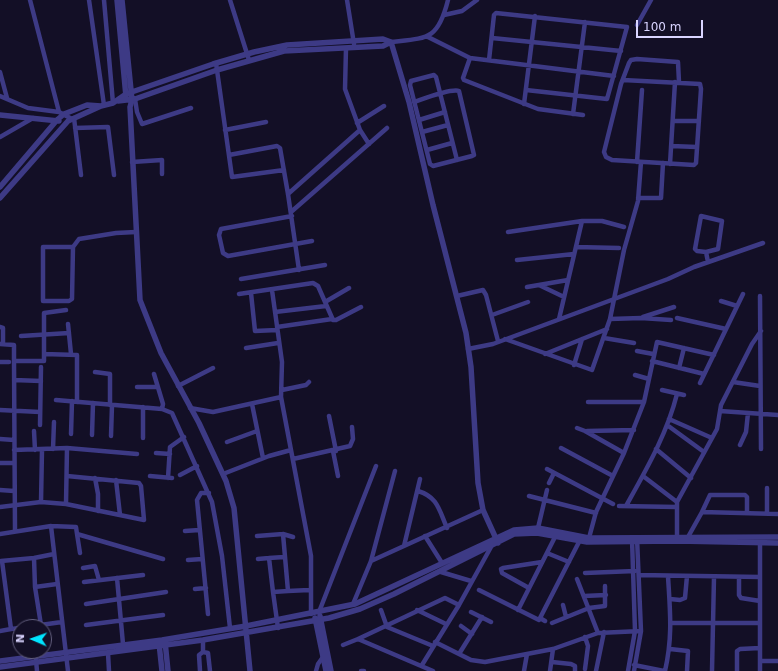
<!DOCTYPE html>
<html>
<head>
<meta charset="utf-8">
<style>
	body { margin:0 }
	#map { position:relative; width:778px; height:671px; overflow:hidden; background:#130f26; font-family:"DejaVu Sans",sans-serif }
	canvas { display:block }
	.north { position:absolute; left:12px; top:619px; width:40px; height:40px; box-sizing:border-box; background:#130f26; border:1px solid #625e7d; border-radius:50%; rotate:272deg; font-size:11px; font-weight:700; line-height:16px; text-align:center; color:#d9d4ff }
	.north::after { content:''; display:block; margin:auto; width:14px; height:18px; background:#00e5ff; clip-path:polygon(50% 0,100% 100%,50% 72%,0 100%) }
	.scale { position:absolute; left:636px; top:20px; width:67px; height:18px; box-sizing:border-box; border:2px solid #d9d4ff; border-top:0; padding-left:5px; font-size:12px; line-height:14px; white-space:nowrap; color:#d9d4ff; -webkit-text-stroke:3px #130f26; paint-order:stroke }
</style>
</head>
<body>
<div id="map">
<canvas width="778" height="671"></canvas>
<div class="north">N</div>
<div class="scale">100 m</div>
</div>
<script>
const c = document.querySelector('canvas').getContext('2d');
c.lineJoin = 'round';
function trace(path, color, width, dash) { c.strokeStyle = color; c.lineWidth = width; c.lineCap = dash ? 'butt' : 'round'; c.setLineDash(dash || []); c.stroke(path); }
const minor = new Path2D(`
	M30,0L59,112L72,119
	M89,0L104,105
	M104,0L113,103
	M230,0L249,60
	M347,0L354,44
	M444,15L462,11L477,0
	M637,25L651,0
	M428,37L470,58L614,76
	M492,38L621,51
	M391,42C428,38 438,40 448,0
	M470,58L463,78L464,80L538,109L583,115
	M489,60L494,15L496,13L627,27L607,99L526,90
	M216,63L232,177L284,170
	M0,72L7,98
	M623,80L700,84L701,89L696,163L694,165L612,160L606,157L604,152L621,84L629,63L631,60L637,59L678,62L679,82
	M0,96L28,108L59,112
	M135,99L137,112L142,124L191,108
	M414,102C423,99 451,88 459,91L474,155L472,156L433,166L430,164L410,85L411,81L434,75L436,77L457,160
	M524,104L535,16
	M573,114L585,22
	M74,118L81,175
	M419,120L445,112
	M673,121H699
	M357,123L384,106
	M75,128L108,127L114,175
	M225,130L266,122
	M360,130L369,144
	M422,132L448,125
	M0,137L33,118
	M671,146L697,147
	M427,150L452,143
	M229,155L277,146L280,148L288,194L299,270
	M132,162L162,160V174
	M637,162L642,90
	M670,164L675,82
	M288,194L360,130L345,89L346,48
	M638,198H661L663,163
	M291,212L387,128
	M292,216L221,229L219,235L223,253L228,256L312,241
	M508,232L582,221H602L624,227
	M73,247L72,299L69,301H43V247H73L79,239L116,233L136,232
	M576,247L619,248
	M706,252L718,249L722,221L701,216L695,249L697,251L706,252L708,262
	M517,260L574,254
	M241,279L325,265
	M539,285L564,297
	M527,287L568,280
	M272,290L282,362L281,397L311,556V614
	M251,293L255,331L277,330
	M239,294L313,283L318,286L333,320H336L361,307
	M457,296L483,290L486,295L498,341
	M760,296L761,449
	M721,301L737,306
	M325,302L349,288
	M275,312L326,306
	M492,315L528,302
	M643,317L674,307
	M677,318L726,329
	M559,319L582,221
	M610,319L641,318L671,320
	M68,324L71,354
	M0,327L3,328V344
	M277,327L332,319
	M21,336L69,333
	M604,338L634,343
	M505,339L592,370L610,319L624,250L638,201L641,162
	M0,344L14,345V361
	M246,348L278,343
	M468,349L493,344L668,279L694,267L763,243
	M637,351L653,354
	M44,354L77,355V402
	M545,354L607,329
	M652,361L704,374
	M0,362H9
	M574,365L582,339
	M679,368L684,348
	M95,372L110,374V405
	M154,374L163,404L162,409
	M635,375L649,379
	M14,380L41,381
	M733,382L760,386
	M700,383L743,294
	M178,386L213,368
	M137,387H158
	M282,390L306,385L309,382
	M662,390L684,395
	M56,400L162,409L172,413L212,502L222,556L230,628
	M588,402H644
	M252,404L263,458
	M190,408L213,412L281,397
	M0,410L40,412
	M720,411L778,415
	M329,416L336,451
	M669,419L712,438
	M40,425L41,367
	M667,425L704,452
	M577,428L585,431L624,453
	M34,431L35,450
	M587,431L634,430
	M71,434L72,401
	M92,435L93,403
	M111,436L112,405
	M143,438V407
	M0,439L14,440
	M227,442L257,431
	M740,445L746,432L748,413
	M561,448L613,476
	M53,449L54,422
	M656,449L691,478
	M14,450L67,448L137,454
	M333,451L338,476
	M156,453L170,454
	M293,459L350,446L353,439L352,427
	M0,463H14
	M547,469L613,504
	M223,474L269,456L291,450
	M180,475L197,466
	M150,476L172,478
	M643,476L677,502
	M95,478L98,494V511
	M168,478L170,447L184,437
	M116,480L120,515
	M549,483L554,473
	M0,490L14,491
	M418,491C438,497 439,510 447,528
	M529,496L596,513
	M41,502L42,450
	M66,504L67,448
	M619,506L677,507
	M626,506C646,470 667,434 677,394
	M0,507L41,502L66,504L144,520L141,486L139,483L67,476
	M702,512L710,495H745L747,497V512
	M767,513V488
	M51,526L68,671
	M538,528L547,490
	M15,531L14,361H44V313L66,310
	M185,531L199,530
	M0,534L51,526L76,527L77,534L163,559
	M77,534L80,553
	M283,534L288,591L273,592L269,558L284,557
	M257,536L283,534L293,537
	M425,536L442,563
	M677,537V502L717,429L721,405L752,344L761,331
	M688,537L702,512L778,514
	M589,538L596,512L624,453L644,402L657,342L714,355
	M404,546L483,510
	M547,553L569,562
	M34,558L35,587L41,625
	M258,559L269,558
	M188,560L202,559
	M1,561L34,558L54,554
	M371,561L404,546L420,479
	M83,568L95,566L99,580
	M441,572L471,581
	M585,573L635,571
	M639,575L760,577
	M739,577V595L741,598L760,601
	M117,578L123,644
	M577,579L598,633
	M84,582L143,575
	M35,587L57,584
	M529,588L502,573L501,569L503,568L542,562
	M195,589L206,588
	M479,590L539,620L579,542
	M288,591L309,590
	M273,592L278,628
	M584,596L606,595
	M670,599L680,600L685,598L687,576
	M86,604L166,592
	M353,604L371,561L395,471
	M459,605L491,547
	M563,605L566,617
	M381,610L387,627L433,646
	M417,610L446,624
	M518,610L555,537
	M319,612L376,466
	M471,612L491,622
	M208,614L197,500L201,493H209
	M540,618L545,621
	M552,623L589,608L605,606V586
	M672,623H760
	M86,625L163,615
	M461,626L472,634
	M26,627L62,622
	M11,629L20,628
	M0,631L11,629L2,561
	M358,639L445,598L459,605L422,665
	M203,640V652
	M435,642L471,660L485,662L553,649L598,633L641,631
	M343,645L358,639L433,671
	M670,649L688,651L687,671
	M108,653L109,671
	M459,654L482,617
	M36,660L37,671
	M760,661H778
	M552,662L571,664L575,666V671
	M634,665L664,671
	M585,669L588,646L585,637
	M200,671L199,655L203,652L208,653L210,671
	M316,671L318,664L323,657
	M361,671H364
	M524,671L527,654
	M550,671L553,649
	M596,671L604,632
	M628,671L635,631L632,539
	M634,671L641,631L637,538
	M665,671C673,636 670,611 668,576
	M712,671L714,577
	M737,671V651L740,649L760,648
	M760,671V543`);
const tertiary = new Path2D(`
	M117,0L126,97
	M122,0L132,100L130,107L140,300L161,353L199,423L226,481L234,508L250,671
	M118,101L135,99L217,70L284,51L383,46L391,42
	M0,115L59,121
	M0,187L57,120L64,114L87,105L101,106L113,103L126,94L213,64L254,52L287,45L383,39L391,42L409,102L433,205L466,333L471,367L478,483L483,510L498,543
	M0,198L68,121L101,106
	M320,616L331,671
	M315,618L326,671
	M165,641L168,671
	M159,643L162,671
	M0,661L162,640L246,626L355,604L514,530L538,528L589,538L778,537
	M0,667L203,640L329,618L360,609L394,594L514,534L537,533L587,542L677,541L778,543`);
trace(minor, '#3d3a85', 4.5);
trace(tertiary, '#3d3a85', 5.5);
</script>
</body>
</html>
